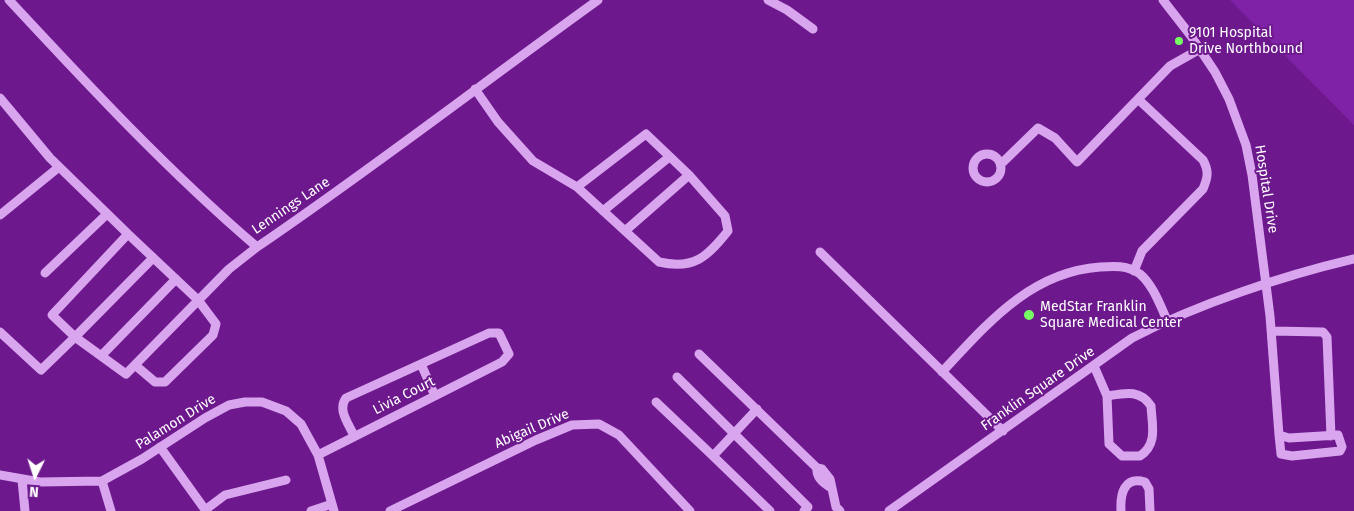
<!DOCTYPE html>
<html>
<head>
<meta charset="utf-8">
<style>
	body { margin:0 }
	#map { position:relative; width:1354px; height:511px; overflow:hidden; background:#6d198d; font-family:"Fira Sans",sans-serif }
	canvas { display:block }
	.north { position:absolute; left:10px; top:451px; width:50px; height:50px; -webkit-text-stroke:4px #6d198d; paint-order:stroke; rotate:184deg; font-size:14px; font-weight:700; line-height:20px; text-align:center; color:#fff }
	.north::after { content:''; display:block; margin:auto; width:18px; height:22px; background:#fff; clip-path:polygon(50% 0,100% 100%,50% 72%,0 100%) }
</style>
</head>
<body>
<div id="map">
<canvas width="1354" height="511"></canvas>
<div class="north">N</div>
</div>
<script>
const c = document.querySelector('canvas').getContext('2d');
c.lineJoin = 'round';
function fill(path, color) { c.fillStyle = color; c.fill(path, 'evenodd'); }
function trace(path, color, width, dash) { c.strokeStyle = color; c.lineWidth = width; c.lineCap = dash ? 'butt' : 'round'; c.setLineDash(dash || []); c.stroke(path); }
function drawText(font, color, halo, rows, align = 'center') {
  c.font = font + ' "Fira Sans",sans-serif'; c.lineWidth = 4; c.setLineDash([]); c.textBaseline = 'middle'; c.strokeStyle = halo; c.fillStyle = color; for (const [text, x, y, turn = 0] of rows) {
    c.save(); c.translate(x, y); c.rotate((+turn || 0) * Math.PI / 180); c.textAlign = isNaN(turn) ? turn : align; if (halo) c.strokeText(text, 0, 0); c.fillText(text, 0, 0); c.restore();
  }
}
const green = new Path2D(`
	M1230,0H1354V125Z`);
const minor = new Path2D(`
	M9,0C88,85 168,171 257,247C373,168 484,82 598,0
	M768,0L787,10L813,29
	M1163,0L1191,36L1215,72L1229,99L1246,145L1252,175L1270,316L1279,435L1281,454L1292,456L1340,451L1342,447L1338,435L1289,438L1279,435
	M475,89L498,122L533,161L577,187L659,262C694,270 707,257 728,231L725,216L689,175L646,134L577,187
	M0,98L50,158L128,234
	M973 168a14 14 0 1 1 28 0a14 14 0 1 1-28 0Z
	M1001,164L1038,128L1055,138L1077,162L1170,66L1200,49
	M603,211L668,158
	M0,215L59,167
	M625,231L689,175
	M820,252L1003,431
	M1134,271L1142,251L1203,189C1208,177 1209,171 1203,160L1139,100
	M45,273L107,214
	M1272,331L1323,332L1327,337L1331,436
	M0,332L41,370L75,337L126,374L229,269L257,247
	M699,354L817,468
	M101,356L176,279
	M421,364L435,396
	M135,365L155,382H165L213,335L216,324L198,300L128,234L52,315L75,337L153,258
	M1094,366L1107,396L1109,444L1122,456H1140C1158,444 1152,425 1151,406C1140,389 1125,393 1107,396
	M942,372C987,324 1030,272 1100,267C1113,266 1128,265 1140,274C1153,285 1160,305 1167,320
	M677,377L808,507L804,511
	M656,402L713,456
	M757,409L713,456L770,511
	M160,447L206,511
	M318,455L502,362L509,354L499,333H489L346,398C337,410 349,424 354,436
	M0,475L40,482L102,481L142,459L205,418L229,405L245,402H262L286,411L301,424L318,455L334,511
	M22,480L25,511
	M102,481L111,511
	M830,487C823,483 816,477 817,468L822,469L830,479L836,507L840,511
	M205,510L225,495L286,480
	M311,511L332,504
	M390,511L536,440L572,425L599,424L619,435L690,511
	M889,511L1132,338C1198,304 1282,276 1354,259
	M1121,511C1120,494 1124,476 1145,482L1149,489L1150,511`);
const markers = [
	[1179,41,5,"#76ff62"],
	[1029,315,6,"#76ff62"]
];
const poiNames = [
	["9101 Hospital",1189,33],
	["Drive Northbound",1189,49],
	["MedStar Franklin",1040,307],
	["Square Medical Center",1040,323]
];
const streetNames = [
	["Hospital Drive",1266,189,81],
	["Lennings Lane",291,206,-34],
	["Franklin Square Drive",1038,389,-35],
	["Livia Court",404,396,-27],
	["Palamon Drive",176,422,-32],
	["Abigail Drive",532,429,-23]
];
fill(green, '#8022a7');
trace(minor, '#d9a5ee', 9);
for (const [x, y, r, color] of markers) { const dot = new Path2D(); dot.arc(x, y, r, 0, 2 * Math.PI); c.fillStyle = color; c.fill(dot); trace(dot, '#6d198d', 2); }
drawText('14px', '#fff', '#6d198d', poiNames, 'left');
drawText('14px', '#fff', '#6d198d', streetNames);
</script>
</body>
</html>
